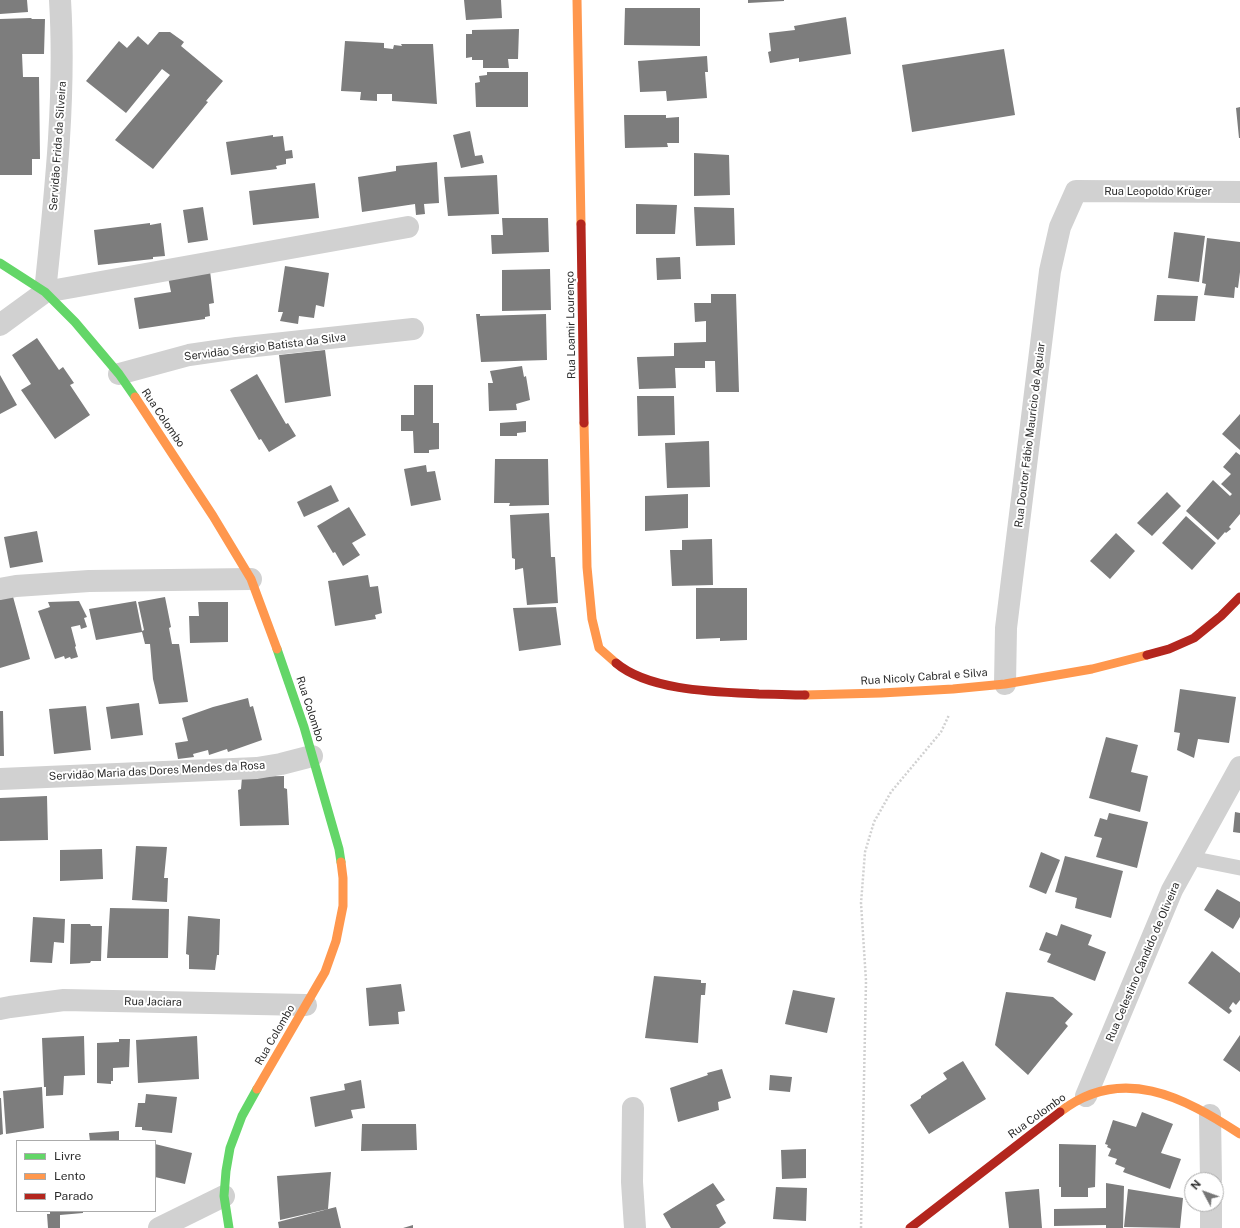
<!DOCTYPE html>
<html>
<head>
<meta charset="utf-8">
<style>
	body { margin:0 }
	#map { position:relative; width:1240px; height:1228px; overflow:hidden; background:#fff; font-family:"Public Sans",sans-serif }
	canvas { display:block }
	.legend { position:absolute; left:16px; top:1140px; width:140px; height:72px; box-sizing:border-box; background:#fff; border:1px solid #ababab; margin:0; padding:5px 7px; list-style:none; font-size:12px; color:#2c2c2c }
	.legend li { display:flex; align-items:center; gap:8px; height:20px }
	.legend b { width:20px; border:1px solid #ababab }
	.north { position:absolute; left:1184px; top:1172px; width:40px; height:40px; box-sizing:border-box; background:#fff; border:1px solid #ababab; border-radius:50%; rotate:311deg; font-size:11px; font-weight:700; line-height:16px; text-align:center; color:#2c2c2c }
	.north::after { content:''; display:block; margin:auto; width:14px; height:18px; background:#767676; clip-path:polygon(50% 0,100% 100%,50% 72%,0 100%) }
</style>
</head>
<body>
<div id="map">
<canvas width="1240" height="1228"></canvas>
<ul class="legend">
<li><b style="height:5px;background:#63d668"></b>Livre</li>
<li><b style="height:5px;background:#ff974d"></b>Lento</li>
<li><b style="height:5px;background:#b3261e"></b>Parado</li>
</ul>
<div class="north">N</div>
</div>
<script>
const c = document.querySelector('canvas').getContext('2d');
c.lineJoin = 'round';
function fill(path, color) { c.fillStyle = color; c.fill(path, 'evenodd'); }
function trace(path, color, width, dash) { c.strokeStyle = color; c.lineWidth = width; c.lineCap = dash ? 'butt' : 'round'; c.setLineDash(dash || []); c.stroke(path); }
function drawText(font, color, halo, rows, align = 'center') {
  c.font = font + ' "Public Sans",sans-serif'; c.lineWidth = 4; c.setLineDash([]); c.textBaseline = 'middle'; c.strokeStyle = halo; c.fillStyle = color; for (const [text, x, y, turn = 0] of rows) {
    c.save(); c.translate(x, y); c.rotate((+turn || 0) * Math.PI / 180); c.textAlign = isNaN(turn) ? turn : align; if (halo) c.strokeText(text, 0, 0); c.fillText(text, 0, 0); c.restore();
  }
}
const building = new Path2D(`
	M0,0H27L28,12L0,14Z
	M464,0H501L502,18L466,20Z
	M748,0H784V1L748,3Z
	M625,8H700V46L624,45Z
	M846,17L851,54L799,62V58L770,63L768,52L771,51L769,33L795,30L794,26Z
	M31,18L32,19H45L44,54H22L23,77H39L40,159H32V175H0V19Z
	M519,29L518,59H508L509,68H483V60H472V57L466,58V34H472V30Z
	M159,32H170L184,42L181,46L223,81L206,101L208,102L153,169L115,140L170,75L162,69L126,113L86,81L119,41L127,48L138,36L148,45Z
	M345,41L384,43V48L393,49L394,45L402,46L401,44H433L437,104L392,101V94H377V101L360,100L361,92L341,91Z
	M1004,49L1015,115L912,132L902,65Z
	M707,56L708,72H705L707,98L667,101L666,91L640,92L638,61Z
	M487,72H528V107H476L475,83L480,82L479,76L487,75Z
	M1240,107V138H1239L1236,108Z
	M624,115H666V118L679,117V143H667L668,147L625,148Z
	M470,131L475,156L482,155L484,163L461,168L453,135Z
	M273,135V137L283,136L285,151L292,150L293,158L286,159V164L276,166L277,169L231,175L226,142Z
	M694,153L729,155L730,195L694,196Z
	M437,162L439,203L424,204L425,214L416,215L415,204L362,212L358,177L396,171V166Z
	M497,175L499,214L448,216L444,177Z
	M315,183L319,218L253,225L249,191Z
	M636,204L677,205L675,234H636Z
	M203,207L208,240L188,243L183,210Z
	M694,207L734,208L735,245L696,246Z
	M502,218H548L549,252L492,254L491,235H503Z
	M150,223V225L161,223L165,256L153,257V259L98,265L94,230Z
	M1174,232L1205,236L1199,282L1168,278Z
	M1207,238L1240,242V272L1238,288L1235,287L1234,298L1204,295L1206,284L1202,283Z
	M680,257L681,279L657,280L656,258Z
	M285,266L329,273L324,307L316,305L314,318L299,316L298,324L280,321L283,312H278Z
	M550,269L551,310L502,311V270Z
	M210,271L214,303L209,304L210,316L205,317V319L139,329L134,298L171,292L168,277Z
	M711,294H736L739,392H716L715,361H705V368H675L676,388L639,389L637,357L674,356V343L706,342V321L695,322L694,303H711Z
	M1157,295L1198,296L1195,321H1154Z
	M476,314H480V316L546,314L547,360L481,362Z
	M37,338L59,370L63,367L74,383L70,385L90,415L55,439L21,390L31,384L12,355Z
	M325,350L331,396L285,403L279,355Z
	M522,366L524,377L526,376L530,400L516,404L517,410L489,411L488,383H493L490,371Z
	M257,374L286,424L288,423L296,436L269,452L261,439L259,440L230,390Z
	M0,375L17,405L0,414Z
	M414,385H433V423H439V449L429,450V453H414L413,431H401V415H414Z
	M637,396H674L675,435L638,436Z
	M1240,414V450L1222,434Z
	M526,421V432L517,433V436H500V423Z
	M709,441L710,487L667,488L665,443Z
	M1236,452L1240,455V514L1229,527L1231,529L1226,533L1225,532L1218,540L1186,511L1213,480L1230,496L1232,494L1221,484L1231,474L1223,467Z
	M495,459H548L549,505L509,506L510,503H494Z
	M426,465L427,472L435,471L441,500L411,506L404,469Z
	M331,485L339,501L304,517L297,502Z
	M1167,492L1181,506L1152,536L1137,523Z
	M688,494V528L645,531V496Z
	M349,507L366,535L352,543L360,555L343,566L335,552L333,553L317,526Z
	M549,513L551,557H555L558,603L527,605L523,568L515,570V559L512,558L510,515Z
	M1186,516L1216,543L1192,570L1162,543Z
	M37,531L43,562L10,568L4,537Z
	M1116,533L1135,551L1110,579L1090,561Z
	M712,539L713,585L672,586L670,550H682V540Z
	M368,575L370,587L378,586L382,613L375,615L376,619L335,626L328,581Z
	M696,588H747V640L720,641V638L696,639Z
	M12,593L30,659L0,668V597Z
	M165,597L171,627L169,628L172,644H179L188,702L159,704L153,679L150,644H145L142,632L96,640L89,609L136,601L142,631L144,630L138,602Z
	M79,601L87,617L84,618L87,627L81,629L80,625L71,627L76,646L75,647L78,657L71,659L70,657L65,659L64,656L55,659L38,611L50,607L48,602Z
	M198,602H228V642L190,643L189,616H199Z
	M556,607L561,645L519,651L513,608Z
	M1180,689L1236,697L1229,743L1198,739L1194,758L1177,750L1180,733L1174,732Z
	M248,698L250,707L253,706L262,740L228,752L227,749L209,755L208,750L193,754L194,757L178,759L175,743L188,741L182,718L213,707Z
	M139,703L143,735L111,739L106,707Z
	M86,706L91,750L54,754L49,709Z
	M0,711H3L4,756H0Z
	M1106,737L1138,745L1131,772L1148,776L1140,812L1089,798Z
	M284,776V788L287,789L289,825L240,826L238,790L241,789L242,777Z
	M47,796L48,840L0,841V798Z
	M1235,812L1240,813V833L1233,832Z
	M1109,813L1148,822L1137,868L1096,857L1102,838L1094,836L1100,818L1107,820Z
	M136,846L167,847L164,878H168L167,902L132,900Z
	M102,849L103,879L60,881V850Z
	M1041,852L1060,860L1046,894L1029,887Z
	M1065,856L1123,871L1111,918L1075,908L1077,898L1055,892Z
	M1217,889L1240,902V917L1233,929L1204,910Z
	M110,908L169,909L168,958H107Z
	M188,916L220,919L219,955H217L215,970L189,969V955L186,954Z
	M33,917L65,919L64,943L54,942L52,963L30,962Z
	M71,924H90L91,926H102L101,961H91L90,963L70,964Z
	M1061,924L1092,935L1088,945L1106,952L1095,981L1047,962L1051,954L1039,950L1046,932L1057,936Z
	M1212,951L1240,973V1000L1236,1005L1233,1002L1229,1008L1232,1011L1229,1014L1188,983Z
	M654,976L701,980V983H706L705,995H701L698,1043L645,1038Z
	M401,984L405,1011L398,1012L399,1024L369,1026L366,988Z
	M793,990L835,998L827,1033L785,1024Z
	M1006,992L1053,997L1073,1014L1065,1023L1068,1026L1028,1075L995,1045Z
	M1240,1035V1072L1223,1060Z
	M84,1036L85,1075L64,1076L63,1095L46,1096V1087H44L42,1038Z
	M197,1036L199,1079L138,1083L136,1040Z
	M119,1039H130L129,1067L113,1068V1081H111V1084L97,1083V1043L119,1042Z
	M963,1061L986,1099L929,1134L910,1105L921,1098V1096L947,1079L943,1073Z
	M722,1069L731,1098L718,1102L719,1110L678,1122L670,1088L708,1075L707,1073Z
	M770,1075L792,1077L790,1092L769,1090Z
	M361,1080L365,1108L351,1110L353,1118L315,1127L310,1097L345,1090L344,1084Z
	M42,1087L44,1128L6,1134L3,1091Z
	M146,1094L177,1097L172,1133L142,1130V1127H135L138,1103H145Z
	M0,1098H1L3,1134L0,1135Z
	M1142,1112L1173,1124L1161,1153L1181,1159L1170,1189L1123,1172L1125,1168L1115,1164L1117,1159L1108,1156L1111,1149L1107,1147L1108,1145L1105,1144L1113,1120L1136,1127Z
	M362,1124H416L417,1150L361,1151Z
	M119,1131V1141H90L89,1133Z
	M155,1144L192,1153L185,1184L155,1177Z
	M1059,1144L1096,1145L1095,1187L1088,1188V1197H1061V1187H1059Z
	M806,1149V1178L782,1179L781,1150Z
	M331,1172L328,1209L280,1220L277,1176Z
	M713,1183L725,1200L716,1205L726,1223L719,1228H671L663,1214Z
	M1106,1183L1124,1186L1123,1228H1106V1225L1054,1226V1209L1106,1208Z
	M776,1187L807,1188L806,1221L773,1219Z
	M1039,1189L1042,1228H1009L1005,1192Z
	M1128,1189L1183,1198L1180,1228L1124,1227Z
	M336,1207L341,1228H279L278,1222Z
	M50,1211H83V1213L60,1215V1228H48L47,1214H50Z
	M413,1225V1228H403Z`);
const path = new Path2D(`
	M861,1228L866,981L861,903L865,852L874,822L891,792L941,732L949,715`);
const lane = new Path2D(`
	M1190,858L1240,868`);
const street = new Path2D(`
	M45,292C55,196 66,97 60,0
	M0,325L45,292L408,227
	M119,374L189,355L237,348L413,329
	M0,589L16,586L89,581L251,579
	M1005,684L1006,628L1050,271L1060,227L1076,191L1240,192
	M0,779L257,768L281,764L312,756
	M0,1009L10,1007L64,1000L306,1005
	M1086,1096L1172,890L1240,767
	M633,1108L632,1182L635,1228
	M1210,1115L1211,1180
	M1211,1204V1228
	M159,1228L224,1196`);
const fast = new Path2D(`
	M0,263L45,292L75,322L119,374L135,397
	M277,649L304,727L339,849L341,862
	M229,1228L224,1196L226,1171L230,1148L242,1116L257,1089`);
const slow = new Path2D(`
	M577,0L581,224
	M135,397L213,516L251,579L277,649
	M584,423L587,567L592,619L599,648L616,663
	M805,695L881,693L953,689L1005,684L1092,669L1147,655
	M257,1089L325,972L336,941L343,906V878L341,862
	M1060,1112C1121,1064 1184,1097 1240,1134`);
const jam = new Path2D(`
	M581,224L584,423
	M1147,655L1169,649L1194,638L1221,616L1240,597
	M616,663C649,691 717,692 759,694C774,694 790,695 805,695
	M910,1228L1060,1112`);
const streetNames = [
	["Servidão Frida da Silveira",58,146,-86],
	["Rua Leopoldo Krüger",1158,192],
	["Rua Loamir Lourenço",571,325,-91],
	["Servidão Sérgio Batista da Silva",265,347,-7],
	["Rua Colombo",163,418,56],
	["Rua Doutor Fábio Maurício de Aguiar",1030,435,-83],
	["Rua Nicoly Cabral e Silva",924,677,-4],
	["Rua Colombo",310,709,72],
	["Servidão Maria das Dores Mendes da Rosa",157,771,-3],
	["Rua Celestino Cândido de Oliveira",1143,962,-67],
	["Rua Jaciara",153,1002,1],
	["Rua Colombo",275,1035,-60],
	["Rua Colombo",1037,1116,-36]
];
fill(building, '#7d7d7d');
trace(path, '#d1d1d1', 2.5, [2, 2]);
trace(lane, '#d1d1d1', 15);
trace(street, '#d1d1d1', 22);
trace(fast, '#63d668', 9);
trace(slow, '#ff974d', 9);
trace(jam, '#b3261e', 9);
drawText('11px', '#2c2c2c', '#fff', streetNames);
</script>
</body>
</html>
